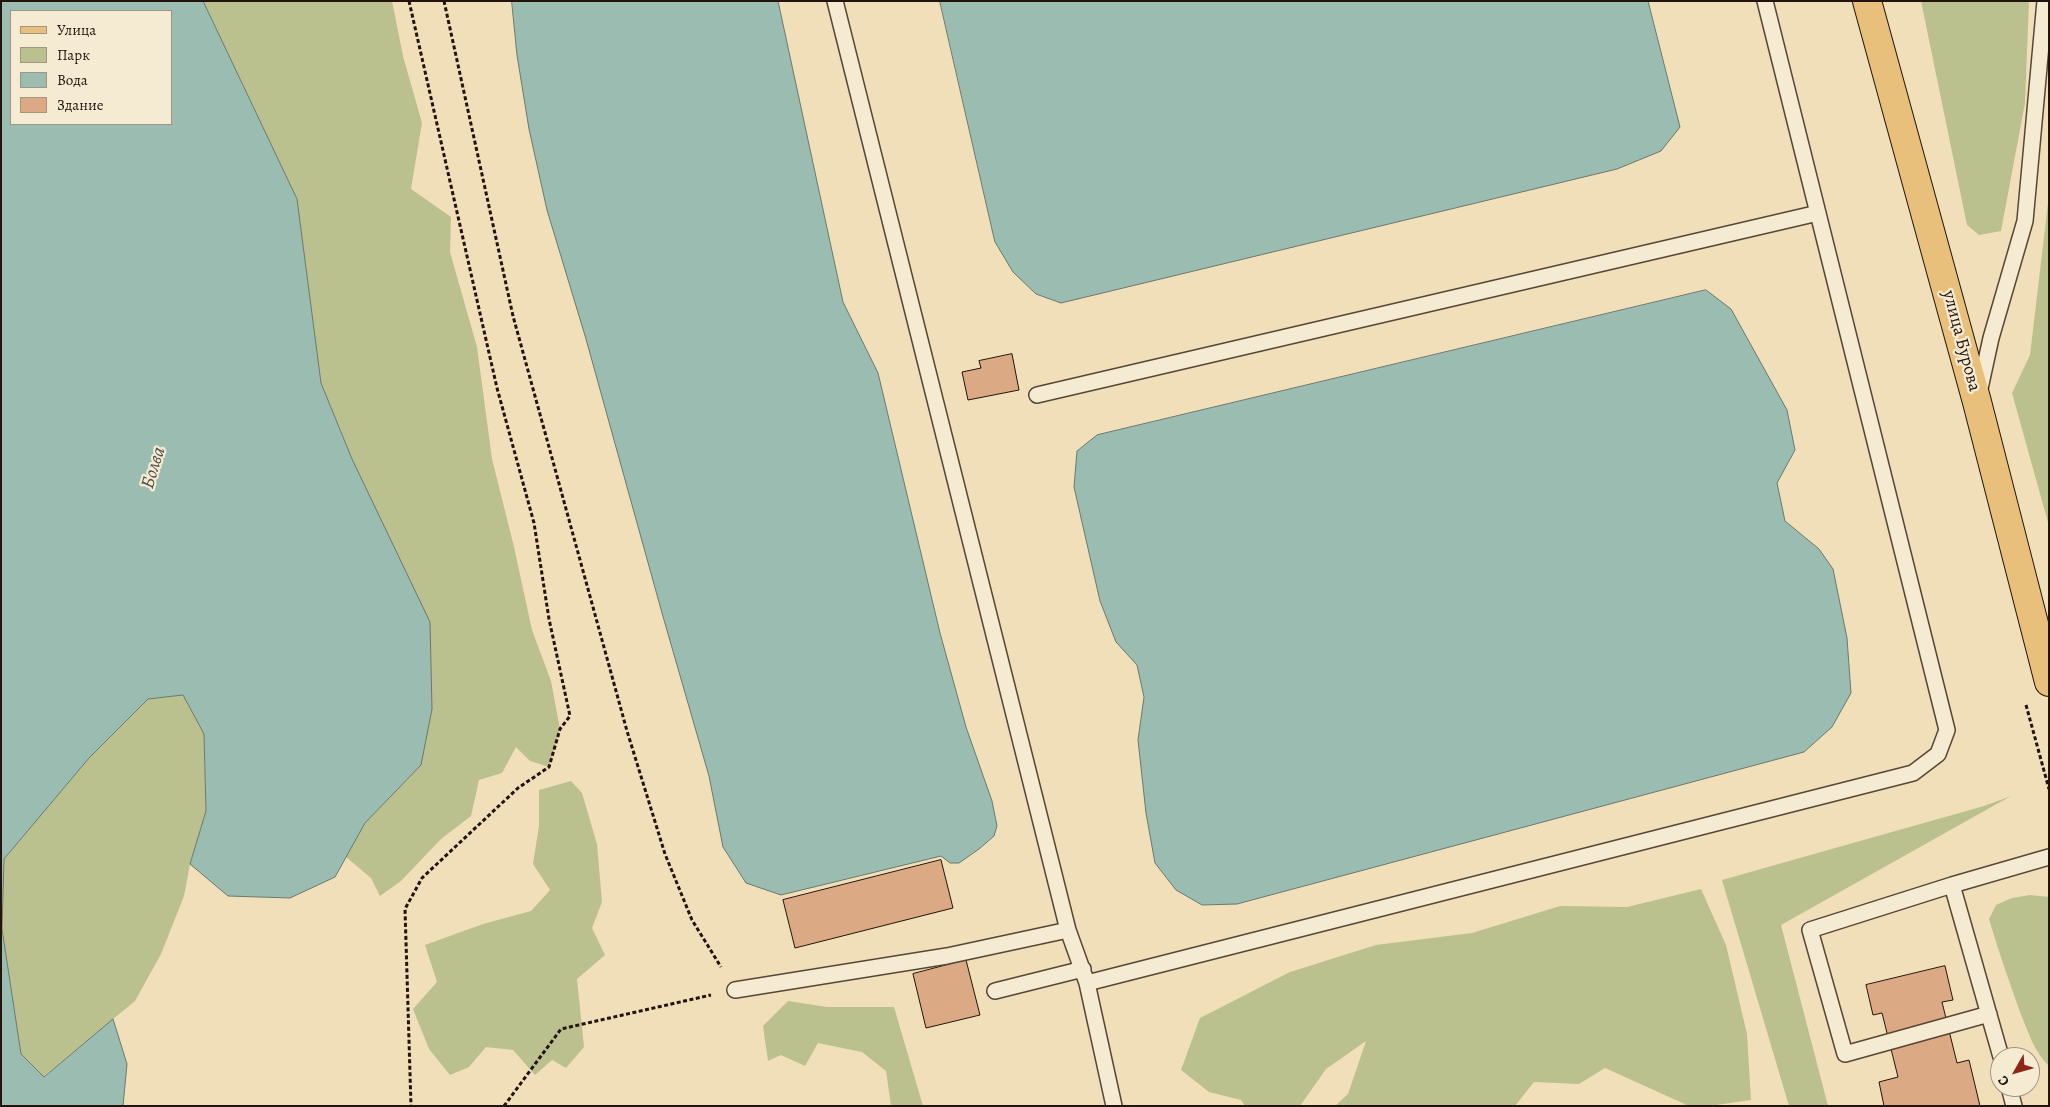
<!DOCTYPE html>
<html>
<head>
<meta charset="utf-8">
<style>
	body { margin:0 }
	#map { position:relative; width:2050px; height:1107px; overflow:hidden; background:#f0dfb9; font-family:Alegreya,serif }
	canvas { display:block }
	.frame { position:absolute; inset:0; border:2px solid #22130c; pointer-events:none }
	.legend { position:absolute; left:10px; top:10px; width:162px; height:115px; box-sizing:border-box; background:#f5ead2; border:1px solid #a19483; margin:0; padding:6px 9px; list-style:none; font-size:15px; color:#22130c }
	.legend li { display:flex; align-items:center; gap:10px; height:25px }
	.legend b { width:25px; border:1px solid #a19483 }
	.north { position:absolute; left:1990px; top:1047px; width:50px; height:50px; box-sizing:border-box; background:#f5ead2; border:1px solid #a19483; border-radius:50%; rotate:232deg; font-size:14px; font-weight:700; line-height:20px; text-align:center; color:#22130c }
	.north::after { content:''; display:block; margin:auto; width:18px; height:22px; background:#8f2418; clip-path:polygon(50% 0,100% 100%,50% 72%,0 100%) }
</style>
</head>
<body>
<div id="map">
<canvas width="2050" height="1107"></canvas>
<div class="frame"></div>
<ul class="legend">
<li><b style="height:6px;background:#e8c07c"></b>Улица</li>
<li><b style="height:14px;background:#bbc18e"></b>Парк</li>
<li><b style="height:14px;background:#9abcb1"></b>Вода</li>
<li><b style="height:14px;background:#dba983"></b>Здание</li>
</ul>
<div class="north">С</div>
</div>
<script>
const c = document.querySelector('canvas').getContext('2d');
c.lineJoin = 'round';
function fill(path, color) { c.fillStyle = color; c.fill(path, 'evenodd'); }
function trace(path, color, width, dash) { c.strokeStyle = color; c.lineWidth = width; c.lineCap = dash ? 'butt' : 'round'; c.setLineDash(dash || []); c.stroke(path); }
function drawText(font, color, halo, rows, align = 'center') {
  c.font = font + ' Alegreya,serif'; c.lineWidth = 4.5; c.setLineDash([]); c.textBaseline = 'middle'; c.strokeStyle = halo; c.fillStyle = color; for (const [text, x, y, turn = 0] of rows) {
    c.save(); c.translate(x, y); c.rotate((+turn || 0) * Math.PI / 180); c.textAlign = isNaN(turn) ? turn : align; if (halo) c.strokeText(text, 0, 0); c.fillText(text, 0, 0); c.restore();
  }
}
const green = new Path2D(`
	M203,1H392L403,56L422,123L411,189L451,217L450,252L477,347L492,459L514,547L532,630L551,681L560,729L549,767L530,761L516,747L502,773L479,780L471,816L441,839L401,881L380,896L371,878L346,857L365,823L421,765L352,459L321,383L297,199Z
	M1921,1H2029L2025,103L2001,231L1979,235L1967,225Z
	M2049,195V526L2012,393L2030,355Z
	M183,695L204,734L206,811L190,864L184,896L161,954L135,1001L43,1077L21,1054L2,929L4,859L89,758L148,699Z
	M571,781L582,793L597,844L602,902L592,928L605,955L577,979L584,1047L566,1068L552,1060L535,1075L513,1050L486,1047L469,1067L450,1075L429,1049L413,1009L437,982L425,945L483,924L531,911L550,890L533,864L539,826V790Z
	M2011,796L1781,925L1828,1106H1789L1722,880L1984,806Z
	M1701,889L1726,945L1747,1034L1751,1100L1709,1106H1689L1605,1068L1579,1084L1534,1082L1515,1106H1335L1348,1094L1366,1041L1326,1069L1300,1106H1245L1241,1100L1209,1092L1181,1070L1200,1018L1290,972L1376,945L1472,933L1560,906L1627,907Z
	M2030,895L2049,897V1066C2034,1052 2028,1031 2020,1012C2009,981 1998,950 1989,919L1996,905L2012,898Z
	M788,1001L827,1007H894L923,1106H891L886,1071L862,1052L818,1043L805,1066L781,1055L768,1061L763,1026Z`);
const water = new Path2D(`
	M1,1H203L297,199L321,383L352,459L430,622L432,709L421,765L365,823L335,877L290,898L228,896L190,864L206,811L204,734L183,695L148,699L89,758L4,859L2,929L21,1054L44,1077L113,1019L127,1064L123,1106H1ZM11,11H171V124H11Z
	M512,1H778L843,302L878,373L940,633L966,727L992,801L997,826L994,836L979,849L959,863H950L941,856L781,895L746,883L723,847L709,776L662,613L586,339L547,210L529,129L517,55Z
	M940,1H1648L1680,127L1661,151L1617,169L1061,303L1036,294L1013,272L995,242Z
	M1706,290L1731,309L1787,410L1795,450L1777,483L1785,521L1819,549L1833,569L1847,638L1851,693L1832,727L1804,752L1237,904L1202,905L1176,890L1155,863L1146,813L1138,740L1144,697L1137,665L1116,642L1100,601L1074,487L1077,451L1097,435Z`);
const building = new Path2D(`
	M1012,354L1019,390L968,400L962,372L981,368L979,361Z
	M941,860L953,908L795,948L783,900Z
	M966,960L980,1015L926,1028L913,974Z
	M1945,966L1953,1000L1942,1002L1957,1063L1969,1060L1980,1106H1884L1879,1082L1898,1077L1882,1013L1873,1015L1866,985Z`);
const path = new Path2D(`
	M409,1L497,388L534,523L549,619L570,716L560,729L549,767L518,788L422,878L405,909L411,1106
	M444,1L513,316L627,731L665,854L692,920L721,967
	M2026,705L2049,789
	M504,1106L561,1029L711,995`);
const service = new Path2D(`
	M835,1L1068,930L1087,983L1114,1106
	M1979,393L1991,338L2025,221L2045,1
	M1037,395L1818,213
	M1952,885L1810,930L1845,1054L1989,1014
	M1087,983L1913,773L1938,754L1947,730L1765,1
	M735,990L947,956L1068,930
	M995,991L1083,969
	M2001,1057L1952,885L2049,857
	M2009,1087L2014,1106`);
const primary = new Path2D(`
	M1867,1L1977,402L2049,682`);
const streetNames = [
	["улица Бурова",1961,341,75]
];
const waterNames = [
	["Болва",154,468,-73]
];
fill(green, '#bbc18e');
fill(water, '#9abcb1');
trace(water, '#6a786f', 1);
fill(building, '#dba983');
trace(building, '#22130c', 1);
trace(service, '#564637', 18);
trace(primary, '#22130c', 30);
trace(path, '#22130c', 3, [4, 2.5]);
trace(service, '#f5ead2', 15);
trace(primary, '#e8c07c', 28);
drawText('18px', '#22130c', '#f5ead2', streetNames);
drawText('italic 19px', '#4c4e46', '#f5ead2', waterNames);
</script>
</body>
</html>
